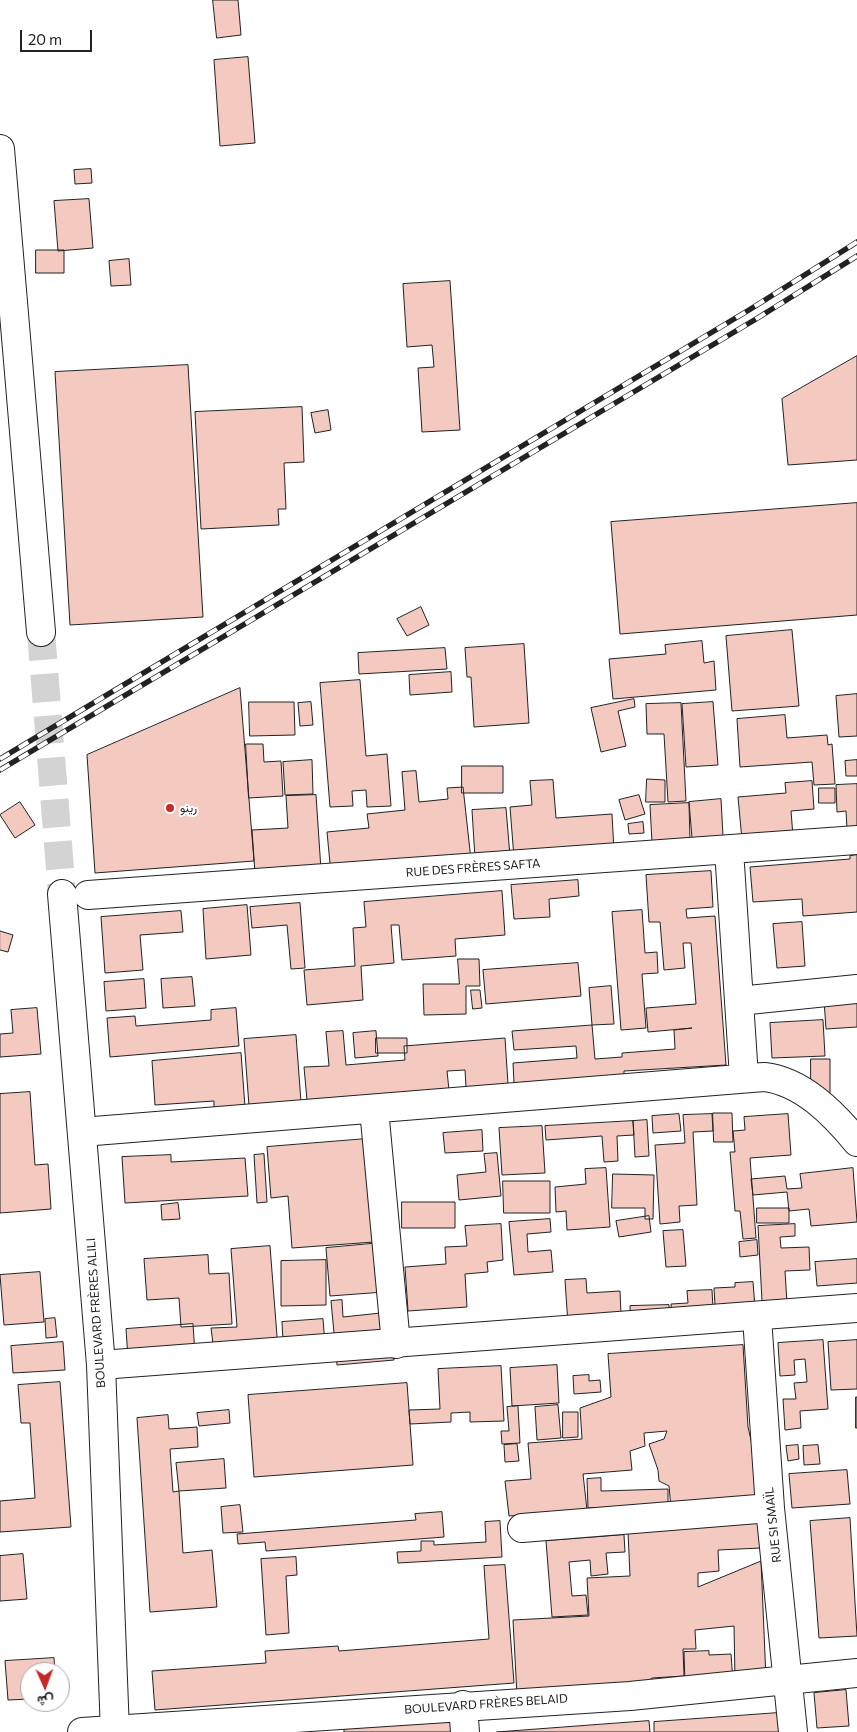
<!DOCTYPE html>
<html>
<head>
<meta charset="utf-8">
<style>
	body { margin:0 }
	#map { position:relative; width:857px; height:1732px; overflow:hidden; background:#fff; font-family:Commissioner,Vazirmatn,sans-serif }
	canvas { display:block }
	.north { position:absolute; left:20px; top:1662px; width:50px; height:50px; box-sizing:border-box; background:#fff; border:1px solid #a7a7a7; border-radius:50%; rotate:178deg; font-size:14px; font-weight:700; line-height:20px; text-align:center; color:#222 }
	.north::after { content:''; display:block; margin:auto; width:18px; height:22px; background:#c62828; clip-path:polygon(50% 0,100% 100%,50% 72%,0 100%) }
	.scale { position:absolute; left:20px; top:30px; width:72px; height:22px; box-sizing:border-box; border:2px solid #222; border-top:0; padding-left:6px; font-size:15px; line-height:18px; white-space:nowrap; color:#222; -webkit-text-stroke:4px #fff; paint-order:stroke }
</style>
</head>
<body>
<div id="map">
<canvas width="857" height="1732"></canvas>
<div class="north">ش</div>
<div class="scale">20 m</div>
</div>
<script>
const c = document.querySelector('canvas').getContext('2d');
c.lineJoin = 'round';
function fill(path, color) { c.fillStyle = color; c.fill(path, 'evenodd'); }
function trace(path, color, width, dash) { c.strokeStyle = color; c.lineWidth = width; c.lineCap = dash ? 'butt' : 'round'; c.setLineDash(dash || []); c.stroke(path); }
function drawText(font, color, halo, rows, align = 'center') {
  c.font = font + ' Commissioner,Vazirmatn,sans-serif'; c.lineWidth = 4; c.setLineDash([]); c.textBaseline = 'middle'; c.strokeStyle = halo; c.fillStyle = color; for (const [text, x, y, turn = 0] of rows) {
    c.save(); c.translate(x, y); c.rotate((+turn || 0) * Math.PI / 180); c.textAlign = isNaN(turn) ? turn : align; if (halo) c.strokeText(text, 0, 0); c.fillText(text, 0, 0); c.restore();
  }
}
const building = new Path2D(`
	M213,0H238L241,35L217,38Z
	M248,57L255,143L220,146L214,60Z
	M91,169L92,183L75,184L74,170Z
	M89,199L93,248L58,251L54,201Z
	M36,250H64V273H36Z
	M129,259L131,285L111,286L109,261Z
	M450,281L460,430L422,432L418,368L434,367L432,345L407,347L403,284Z
	M857,356V460L788,465L782,399Z
	M188,365L203,617L70,625L55,372Z
	M302,407L304,462L284,463L286,509H278L279,525L201,529L195,412Z
	M328,410L331,430L315,433L311,413Z
	M857,503V615L620,634L611,522Z
	M421,607L429,625L407,636L397,619Z
	M792,630L799,706L732,711L726,636Z
	M702,641L704,663L714,661L716,690L613,699L609,659L666,654L665,645Z
	M524,644L529,723L474,727L471,677H467L465,648Z
	M445,648L447,669L359,674L358,653Z
	M451,672L452,692L410,695L409,675Z
	M360,680L366,756L387,754L391,806L367,807L366,790L352,791L353,806L330,807L320,683Z
	M240,688L254,861L95,873L87,755Z
	M857,694V736L839,737L836,696Z
	M634,699L635,707L618,711L626,746L601,752L591,708Z
	M249,702H294L295,735L250,736Z
	M311,702L313,725L300,726L298,703Z
	M713,702L718,765L686,767L682,704Z
	M681,703L686,801L668,802L664,734H647L646,704Z
	M785,715L787,738L827,735L828,745L832,744L835,784L814,785L812,762L740,767L737,719Z
	M246,744H263L264,762L281,761L283,796L249,798Z
	M312,760L313,794L285,795L283,762Z
	M857,760V776H846L845,761Z
	M462,766H503V793H462Z
	M416,771L419,802L448,799L447,788L463,787L471,860L331,874L327,832L369,828L367,814L405,810L402,772Z
	M647,779L665,780V802H646Z
	M553,780L556,818L612,814L614,851L514,858L510,807L532,805L530,781Z
	M812,781L814,809L791,811L793,836L742,840L738,797L786,793L785,783Z
	M857,784V828L847,829L846,811L837,812L836,785Z
	M819,788H835V803H819Z
	M316,795L321,870L255,874L252,830L288,828L286,796Z
	M639,795L645,814L625,820L619,800Z
	M721,799L723,836L692,838L689,802Z
	M20,802L35,825L15,838L0,815Z
	M689,803L690,841L652,843L650,805Z
	M506,808L510,856L475,858L472,810Z
	M643,822L644,833L629,834L628,824Z
	M857,855V912L803,916L802,899L753,902L750,867L850,859V856Z
	M711,871L713,907L686,909L687,918L715,916L726,1065L624,1071V1075L514,1083L513,1063L577,1058L576,1046L514,1050L512,1031L592,1025L595,1059L622,1057V1053L675,1049L674,1030L692,1028L648,1032L646,1008L696,1004L691,943H683L685,968L664,970L660,922H649L646,875Z
	M578,880L579,896L549,899L550,917L514,919L511,885Z
	M502,891L505,935L455,939L456,956L402,960L399,925H391L394,963L361,966L363,1000L307,1005L304,970L355,966L353,928L366,927L364,902Z
	M300,903L305,968L291,969L287,925L252,928L250,907Z
	M247,905L251,955L206,959L203,909Z
	M642,910L645,953L657,952L658,973L642,974L646,1028L621,1030L612,912Z
	M181,911L183,932L140,935L143,970L105,973L101,917Z
	M802,922L805,966L777,968L773,924Z
	M0,931L13,935L8,952L0,950Z
	M458,959H479L480,986H466V1014L424,1015L423,984H459Z
	M578,963L581,996L486,1004L483,970Z
	M192,977L195,1006L163,1008L161,979Z
	M144,979L146,1008L106,1011L104,982Z
	M611,986L614,1024L592,1025L589,988Z
	M471,990H480L482,1008L473,1009Z
	M857,998V1027L826,1029L824,1000Z
	M37,1008L41,1054L0,1057V1034L13,1033L11,1010Z
	M236,1008L239,1046L110,1057L107,1018L135,1016L136,1026L211,1020V1010Z
	M823,1020L825,1056L772,1058L770,1023Z
	M343,1031L346,1065L405,1060L404,1046L505,1038L508,1084L466,1087L465,1070L447,1071L449,1090L307,1100L304,1067L329,1066L326,1032Z
	M376,1031L378,1056L355,1058L353,1033Z
	M296,1035L301,1102L249,1106L244,1039Z
	M376,1038H407V1053H376Z
	M241,1053L245,1107L214,1109V1101L155,1105L152,1061Z
	M811,1059H830V1093L811,1094Z
	M30,1092L35,1165L48,1164L51,1209L0,1213V1094Z
	M713,1113H732L733,1142H714Z
	M679,1114L681,1131L653,1133L652,1116Z
	M712,1114L713,1131L693,1132L697,1205L679,1206L680,1222L660,1224L655,1145L685,1143L683,1115Z
	M788,1114L791,1155L750,1158L756,1238L743,1239L740,1211H735L730,1152H735L733,1131L745,1130L744,1117Z
	M647,1120L649,1156L635,1157L633,1121Z
	M633,1121L634,1135L617,1136L618,1161L604,1162L602,1136L546,1140L545,1126Z
	M542,1126L545,1173L502,1175L499,1128Z
	M482,1130L483,1151L445,1153L443,1133Z
	M366,1139L374,1242L292,1248L288,1196L271,1198L267,1147Z
	M497,1153L501,1196L459,1200L457,1175L486,1172L484,1154Z
	M264,1154L267,1202L257,1203L254,1155Z
	M171,1155V1162L245,1158L248,1196L125,1203L122,1157Z
	M606,1168L610,1227L567,1230L566,1211L556,1212L555,1187L586,1184L585,1169Z
	M853,1168L857,1222L811,1226L809,1209L789,1211L787,1192L753,1195L751,1179L785,1176L787,1189L802,1188L800,1174Z
	M613,1174L654,1175L653,1219H645V1208H612Z
	M503,1181H550V1213H504Z
	M402,1202H455V1228H402Z
	M178,1203L180,1219L162,1220L161,1205Z
	M757,1208H789V1223H757Z
	M649,1216L651,1232L619,1237L616,1221Z
	M550,1219L551,1232L527,1234L528,1252L551,1250L553,1272L514,1275L509,1222Z
	M501,1224L503,1260L487,1262L488,1272L465,1274L467,1307L408,1311L405,1267L446,1264L445,1247L467,1246L465,1226Z
	M795,1224V1236L780,1237L781,1248L809,1247L810,1270L785,1271L788,1319L763,1320L758,1226Z
	M683,1230L686,1266L666,1267L663,1231Z
	M757,1240L758,1255L740,1257L739,1242Z
	M381,1243L384,1292L330,1296L326,1248Z
	M270,1246L279,1362L213,1344L211,1328L237,1327L231,1249Z
	M208,1255L209,1274L229,1273L232,1324L181,1327L179,1298L147,1300L144,1259Z
	M857,1259V1283L817,1286L815,1262Z
	M326,1260V1305L281,1306V1261Z
	M40,1272L44,1322L4,1325L0,1275Z
	M586,1279L587,1293L620,1291L622,1338L569,1340L565,1280Z
	M753,1282L756,1320L716,1322L714,1288L735,1287V1283Z
	M712,1290L714,1326L673,1328L671,1304L688,1303L687,1291Z
	M342,1300L343,1317L390,1312L394,1360L337,1365L331,1301Z
	M669,1305L670,1329L631,1330L630,1306Z
	M55,1318L57,1337L46,1338L45,1319Z
	M323,1319L326,1357L284,1360L282,1322Z
	M193,1324L196,1370L129,1374L126,1329Z
	M823,1340L828,1409L800,1411L801,1428L785,1430L783,1399H796L794,1383L807,1382L805,1359L794,1360L795,1375L780,1376L778,1343Z
	M857,1340V1389L831,1390L828,1342Z
	M63,1342L65,1370L13,1373L11,1346Z
	M743,1345L748,1427L754,1453L757,1500L671,1508L669,1486L659,1481L658,1470L649,1444L664,1439L667,1431L644,1433L645,1446L630,1451L632,1470L583,1474L587,1510L509,1516L505,1481L531,1479L528,1443L582,1439L580,1408L611,1397L608,1354Z
	M557,1365L559,1403L512,1406L510,1368Z
	M501,1366L504,1421L470,1422V1412L451,1413V1422L410,1424L409,1410L440,1409L438,1369Z
	M589,1375V1381L600,1380L601,1392L574,1394L573,1376Z
	M60,1382L71,1527L0,1532V1501L35,1498L30,1423H21L18,1385Z
	M407,1383L413,1465L254,1477L248,1395Z
	M856,1397H857V1428H856Z
	M558,1405L561,1438L537,1440L535,1407Z
	M518,1406L520,1443L502,1444L501,1431H509L507,1407Z
	M229,1410L230,1423L199,1426L197,1413Z
	M563,1412H578V1437L563,1438Z
	M168,1415L169,1429L197,1427L198,1447L170,1449L173,1492L179,1491L183,1553L212,1550L217,1607L150,1612L137,1418Z
	M517,1444L519,1461L505,1462L504,1445Z
	M798,1445L799,1459L788,1461L786,1446Z
	M818,1445L820,1464L804,1465L803,1446Z
	M224,1459L226,1488L179,1491L176,1463Z
	M847,1470L850,1504L792,1508L789,1474Z
	M601,1478V1491L668,1489V1505L588,1508L587,1479Z
	M240,1505L243,1532L223,1533L221,1507Z
	M442,1512L444,1537L266,1551L265,1542L238,1544L237,1534L416,1520L415,1514Z
	M850,1518L857,1636L819,1638L810,1521Z
	M500,1521L502,1557L398,1563L397,1552L421,1551V1541H434V1545L486,1542L485,1522Z
	M760,1522L761,1548L718,1550L719,1571L698,1573V1587L761,1561L766,1679L735,1680L734,1626L695,1630L696,1649H683L684,1676L652,1678L638,1690L517,1696L513,1620L589,1616L587,1578L630,1576L628,1532Z
	M624,1535L625,1552L606,1553L608,1574L591,1576L590,1560L569,1562L572,1596L586,1595L588,1615L552,1617L546,1541Z
	M23,1554L27,1599L0,1601V1556Z
	M296,1557L297,1575L286,1576L289,1633L266,1635L261,1559Z
	M505,1565L514,1683L155,1710L152,1671L266,1663L265,1651L338,1646L339,1651L489,1639L484,1566Z
	M709,1651V1655L731,1654L733,1682L685,1684L684,1652Z
	M54,1658L55,1672H30V1699L8,1700L5,1661Z
	M846,1690L849,1726L817,1728L814,1693Z
	M778,1713L779,1732H654V1722Z
	M453,1718L454,1732H344V1729L417,1723Z
	M649,1721L650,1732H497Z`);
const majorTunnel = new Path2D(`
	M41,632L62,894`);
const minor = new Path2D(`
	M729,850L744,1077
	M88,895L857,840
	M739,1001L857,989
	M374,1109L396,1344
	M82,1132L764,1077C802,1081 834,1114 857,1142
	M757,1317L770,1508L793,1732
	M522,1528L770,1508
	M463,1705L465,1732
	M82,1732L630,1696L857,1673`);
const major = new Path2D(`
	M0,149L41,632
	M62,894L101,1365L115,1732
	M101,1365L857,1308`);
const rail = new Path2D(`
	M0,759L749,310L857,242
	M0,770L756,319L857,256`);
const markers = [
	[170,808,5,"#c62828"]
];
const poiNames = [
	["رينو",180,808]
];
const streetNames = [
	["RUE DES FRÈRES SAFTA",473,868,-4],
	["BOULEVARD FRÈRES ALILI",96,1313,-94],
	["RUE SI SMAÏL",773,1525,-96],
	["BOULEVARD FRÈRES BELAID",486,1704,-4]
];
fill(building, '#f3c9c0');
trace(building, '#222', 1);
trace(majorTunnel, '#d3d3d3', 28, [28, 14]);
trace(minor, '#222', 30);
trace(major, '#222', 30);
trace(minor, '#fff', 28);
trace(major, '#fff', 28);
trace(rail, '#222', 5.5);
trace(rail, '#fff', 4, [11]);
for (const [x, y, r, color] of markers) { const dot = new Path2D(); dot.arc(x, y, r, 0, 2 * Math.PI); c.fillStyle = color; c.fill(dot); trace(dot, '#fff', 2); }
drawText('12px', '#222', '#fff', poiNames, 'left');
drawText('12px', '#222', '#fff', streetNames);
</script>
</body>
</html>
